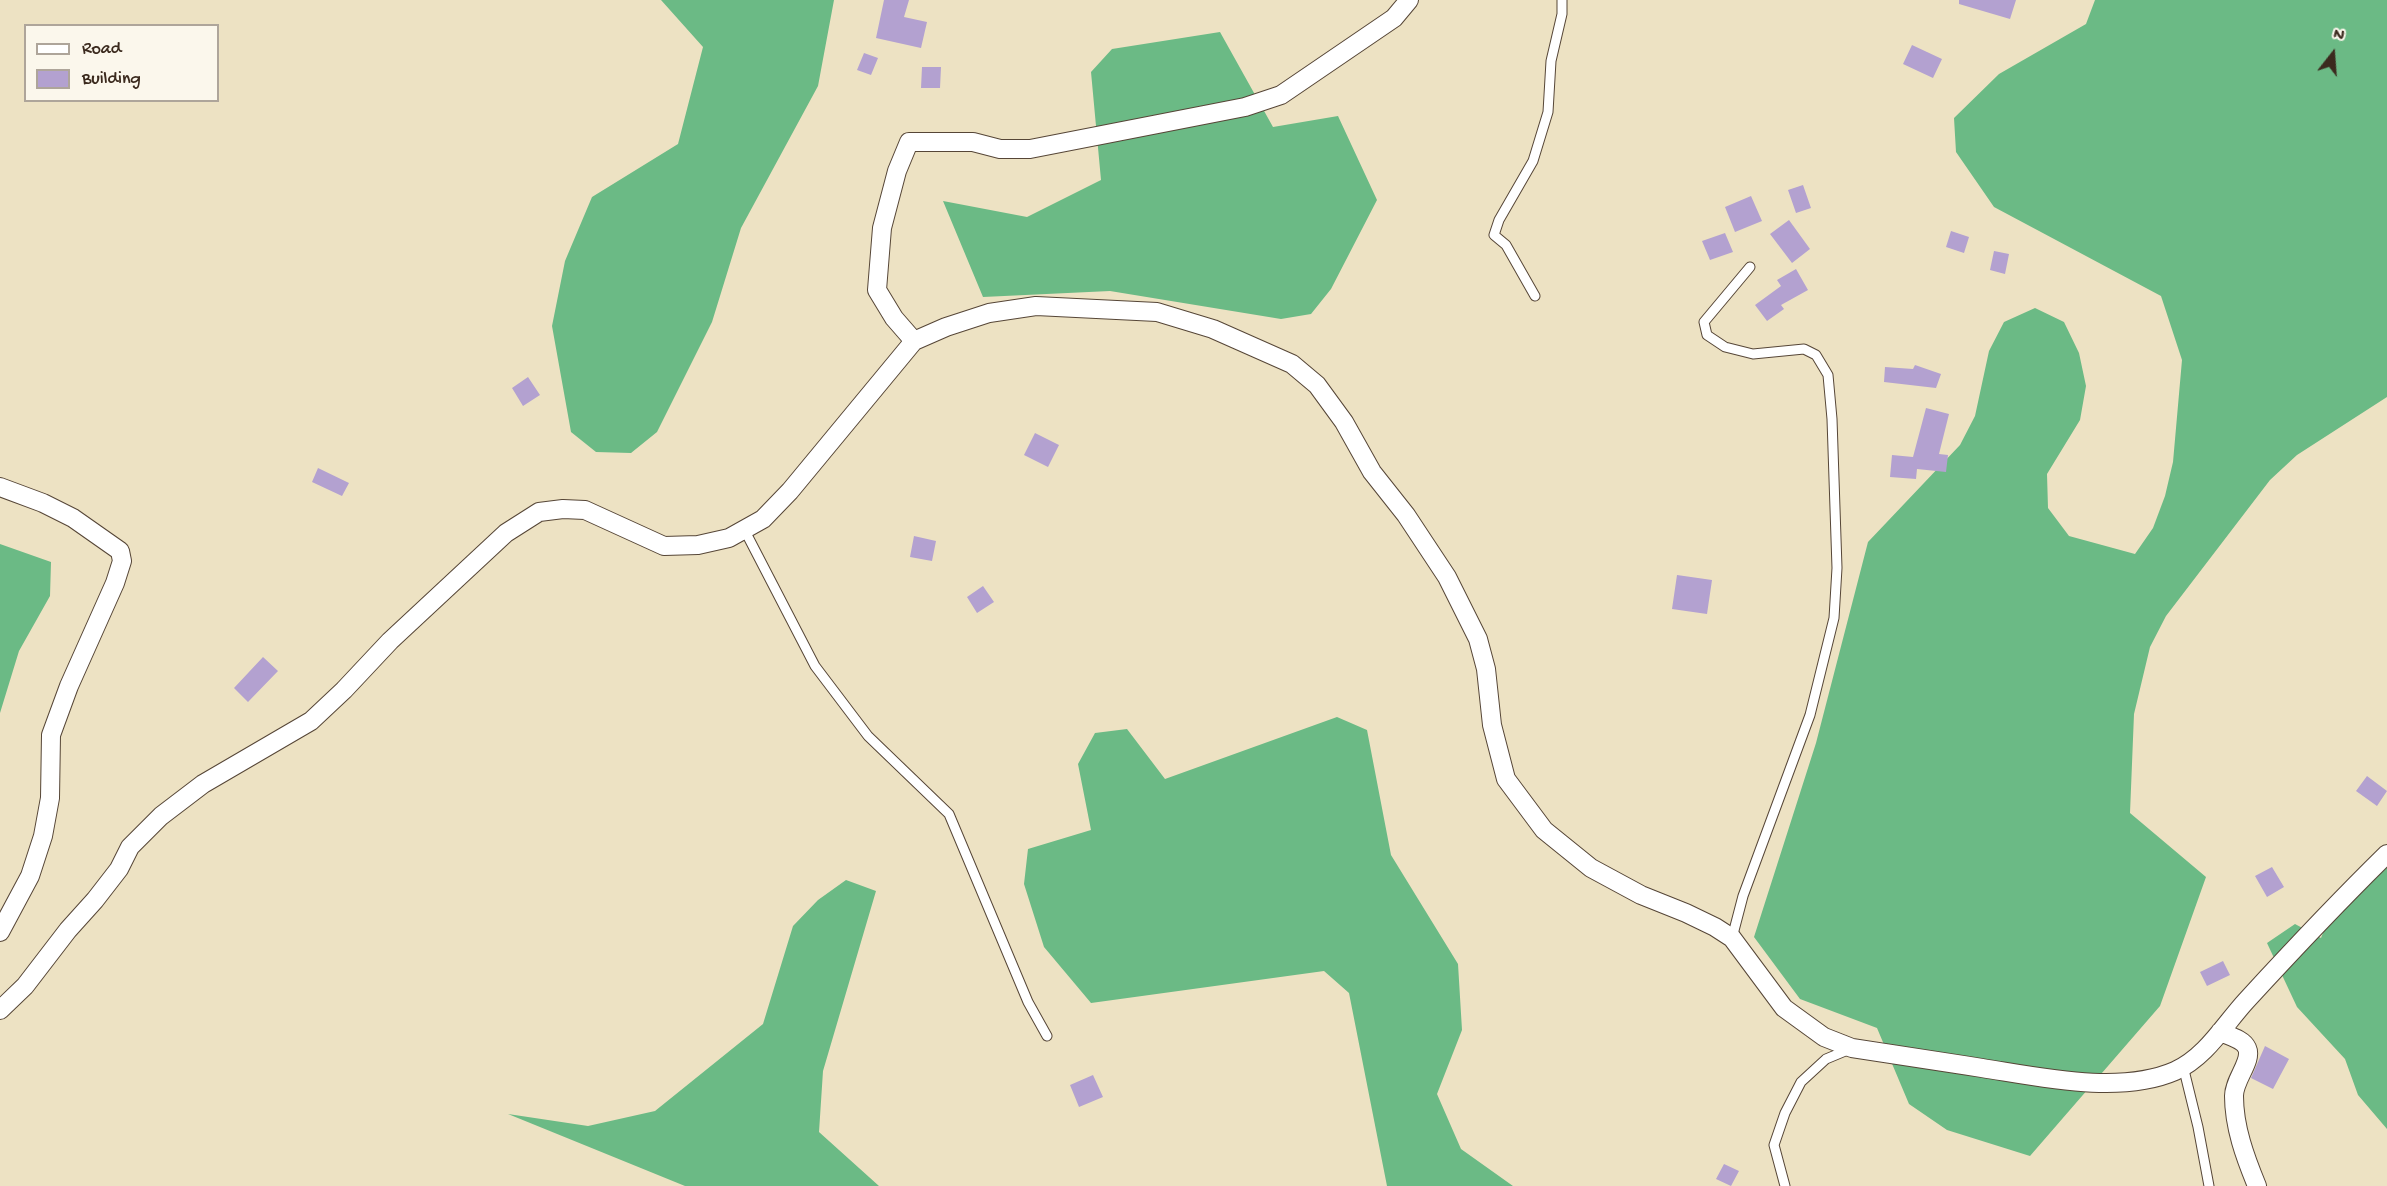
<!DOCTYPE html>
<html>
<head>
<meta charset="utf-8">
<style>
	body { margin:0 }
	#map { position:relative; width:2387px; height:1186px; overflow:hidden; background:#ede2c3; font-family:"Gochi Hand",sans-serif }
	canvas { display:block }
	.legend { position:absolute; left:24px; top:24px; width:195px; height:78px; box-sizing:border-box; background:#fbf7ec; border:2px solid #aea59a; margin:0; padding:8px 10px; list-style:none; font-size:18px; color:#3b2a1e }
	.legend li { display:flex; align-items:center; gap:12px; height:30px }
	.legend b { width:30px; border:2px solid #aea59a }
	.north { position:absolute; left:2303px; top:24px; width:60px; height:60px; -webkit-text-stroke:4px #fbf7ec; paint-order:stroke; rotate:17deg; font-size:16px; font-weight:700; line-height:24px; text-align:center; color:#3b2a1e }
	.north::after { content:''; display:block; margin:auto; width:21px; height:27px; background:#3b2a1e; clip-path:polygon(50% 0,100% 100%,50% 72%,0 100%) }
</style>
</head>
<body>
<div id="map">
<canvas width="2387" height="1186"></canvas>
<ul class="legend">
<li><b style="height:8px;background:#fff"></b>Road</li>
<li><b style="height:16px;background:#b3a1d0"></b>Building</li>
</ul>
<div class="north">N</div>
</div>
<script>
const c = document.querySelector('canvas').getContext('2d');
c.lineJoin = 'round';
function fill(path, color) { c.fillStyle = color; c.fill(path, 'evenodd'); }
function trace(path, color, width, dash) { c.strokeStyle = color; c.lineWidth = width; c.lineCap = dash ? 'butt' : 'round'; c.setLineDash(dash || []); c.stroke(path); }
const forest = new Path2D(`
	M661,0H834L818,86L741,228L712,322L657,432L631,453L596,452L571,432L552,326L565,261L592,197L678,144L703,47Z
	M2095,0H2387V397L2297,455L2270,480L2166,616L2150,647L2134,714L2130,813L2206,877L2160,1006L2030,1156L1947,1130L1909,1104L1877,1028L1800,999L1754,937L1816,743L1868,542L1960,445L1975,416L1989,351L2004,322L2035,308L2064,322L2079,353L2086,386L2080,420L2047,474L2048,508L2069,536L2135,554L2153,528L2165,496L2173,462L2182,360L2161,296L1994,207L1956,152L1954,118L1999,74L2086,24Z
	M1220,32L1273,127L1338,116L1377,200L1331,289L1311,314L1281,319L1110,291L983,297L943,201L1027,217L1101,180L1091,72L1112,49Z
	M0,544L51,562L50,596L19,651L0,713Z
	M1337,717L1367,730L1391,855L1458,964L1462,1030L1437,1094L1461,1149L1513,1186H1387L1349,993L1324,971L1091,1003L1044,947L1024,884L1028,849L1091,830L1078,764L1095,733L1127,729L1165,779Z
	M2387,864V1129L2358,1095L2345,1059L2297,1007L2267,943L2295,924L2321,938L2328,920Z
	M846,880L876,891L823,1071L819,1132L879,1186H685L508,1114L588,1126L655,1111L763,1024L793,926L818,900Z`);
const building = new Path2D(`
	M884,0H909L904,17L927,22L921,48L876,38Z
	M1959,0H2016L2010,19L1959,4Z
	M1912,45L1942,59L1933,78L1903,64Z
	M864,53L878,58L871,75L857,70Z
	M922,67H941L940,88H921Z
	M1803,185L1811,208L1796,213L1788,190Z
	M1751,196L1762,221L1735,232L1725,207Z
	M1789,220L1810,249L1792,263L1770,234Z
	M1951,231L1969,237L1964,253L1946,247Z
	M1725,233L1733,252L1710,260L1702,241Z
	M1994,251L2009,254L2005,274L1990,270Z
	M1796,269L1808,290L1781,305L1784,309L1767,321L1755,305L1781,286L1777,280Z
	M1915,365L1941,374L1936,388L1884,382L1885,367L1913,369Z
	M528,377L540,395L523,406L512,388Z
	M1926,408L1949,414L1939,454L1948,455L1946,472L1917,469L1916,479L1890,477L1892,455L1913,457Z
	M1035,433L1059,445L1048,467L1024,455Z
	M318,468L349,483L342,496L312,482Z
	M914,536L936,541L932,561L910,557Z
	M1677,575L1712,580L1707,614L1672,609Z
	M983,586L994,602L977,613L967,597Z
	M263,657L278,671L248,702L234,688Z
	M2367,776L2387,791L2377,806L2356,791Z
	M2272,867L2284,887L2267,897L2255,876Z
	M2223,961L2230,975L2207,986L2200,972Z
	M2265,1046L2289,1059L2273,1089L2251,1078Z
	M1093,1075L1103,1097L1079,1107L1070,1085Z
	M1724,1164L1739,1171L1731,1186L1716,1179Z`);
const lane = new Path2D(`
	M1535,296L1506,245L1494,235L1499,220L1533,161L1548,112L1551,61L1562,14V0
	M744,529L815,666L868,736L949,814L1028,1002L1047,1036
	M1732,938L1743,896L1810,715L1834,618L1837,568L1832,419L1828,375L1816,355L1804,349L1753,354L1725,347L1707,335L1704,322L1750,267
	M2183,1066L2198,1127L2209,1186
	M1785,1186L1774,1145L1785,1113L1801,1082L1826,1059L1850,1049`);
const street = new Path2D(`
	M914,341L894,318L877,290L882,228L897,171L909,142H973L1000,149H1030L1245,107L1281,95L1394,18L1409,0
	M0,487L43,503L73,518L120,551L122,561L115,583L69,686L51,735L50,798L43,836L30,876L0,932
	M0,1010L25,986L68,930L95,900L119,869L130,847L161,816L203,784L311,721L344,690L390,641L506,533L539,512L563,509L585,510L664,546L698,545L729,538L763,519L790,491L914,341L946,327L989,313L1036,306L1157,312L1213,329L1292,364L1317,385L1344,422L1372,472L1406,515L1447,577L1478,639L1486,669L1492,725L1506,779L1544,830L1591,868L1641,895L1686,913L1715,927L1732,938L1784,1008L1824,1037L1852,1048C1896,1055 1939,1061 1982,1068C2040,1077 2120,1095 2175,1071C2206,1057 2224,1025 2246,1001C2292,951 2338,902 2387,854
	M2220,1032C2229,1036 2243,1039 2247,1048C2253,1061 2234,1079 2234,1096C2234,1127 2245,1157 2257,1186`);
fill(forest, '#6bba85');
fill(building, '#b3a1d0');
trace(lane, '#564637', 11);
trace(street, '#564637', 20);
trace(lane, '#fff', 9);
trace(street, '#fff', 18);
</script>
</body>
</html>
